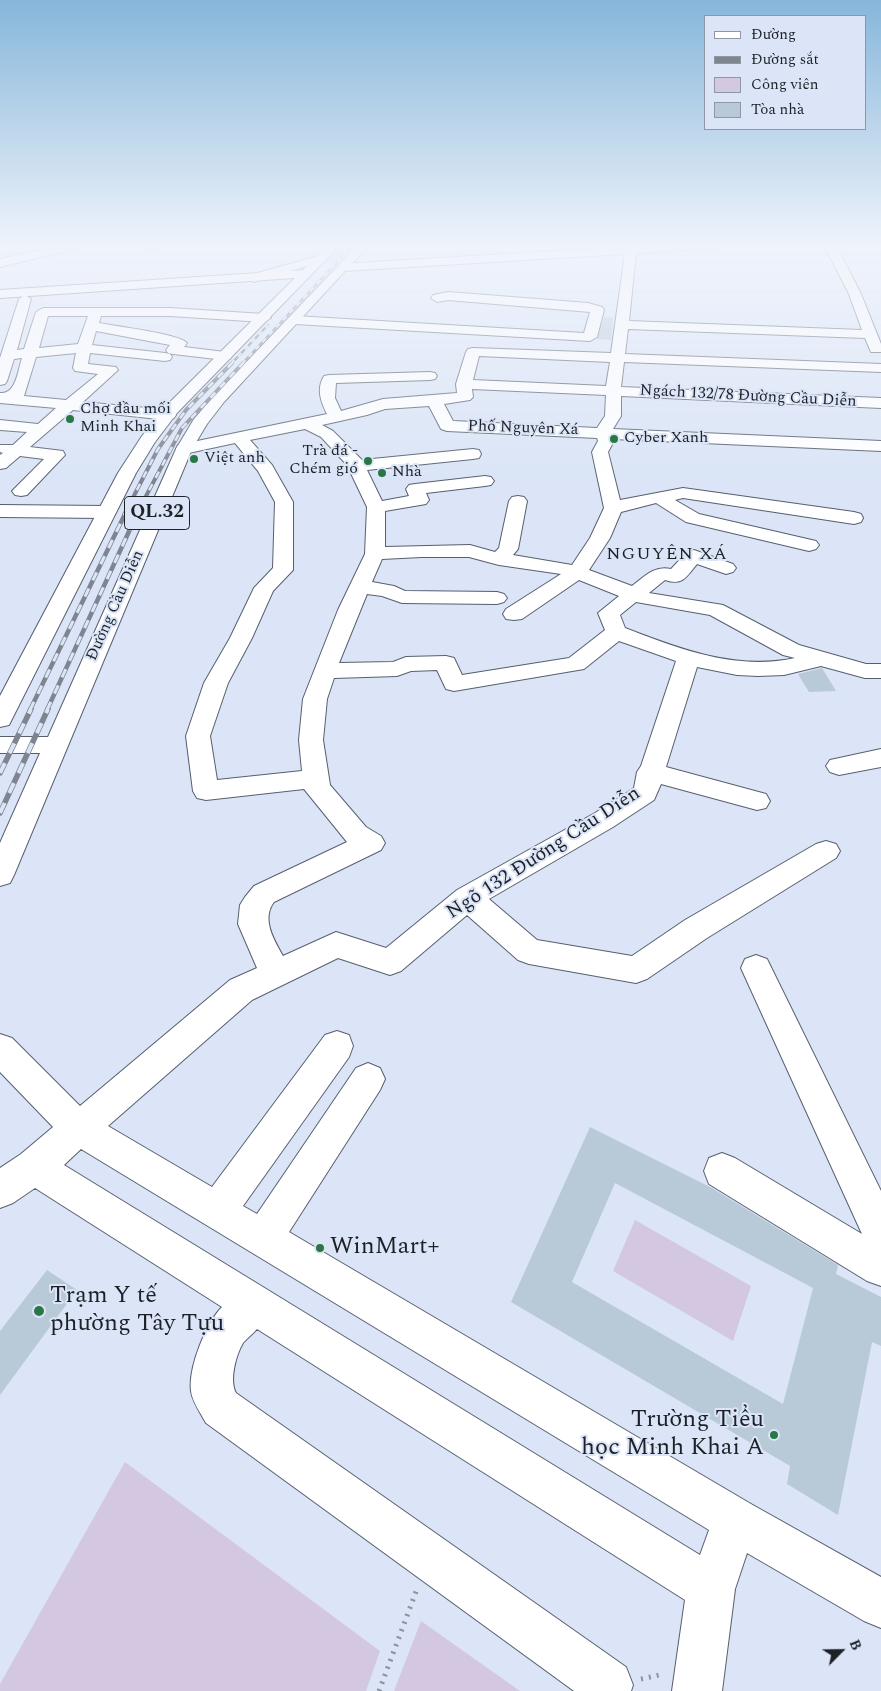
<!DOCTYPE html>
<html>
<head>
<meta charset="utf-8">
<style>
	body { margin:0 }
	#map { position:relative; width:881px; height:1691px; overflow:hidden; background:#dbe5f7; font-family:Spectral,serif }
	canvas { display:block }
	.legend { position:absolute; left:704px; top:15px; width:162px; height:115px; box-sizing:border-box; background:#dbe5f7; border:1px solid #8f97a4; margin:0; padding:6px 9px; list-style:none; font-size:15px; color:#1d2127 }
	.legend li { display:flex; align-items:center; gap:10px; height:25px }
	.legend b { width:25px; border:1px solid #8f97a4 }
	.north { position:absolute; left:816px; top:1626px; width:50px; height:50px; -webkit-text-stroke:4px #dbe5f7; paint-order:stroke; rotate:67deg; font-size:14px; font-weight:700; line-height:20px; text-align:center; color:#1d2127 }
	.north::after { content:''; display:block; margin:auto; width:18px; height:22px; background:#1d2127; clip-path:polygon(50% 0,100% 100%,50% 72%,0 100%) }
</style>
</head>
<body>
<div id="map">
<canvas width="881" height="1691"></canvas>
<ul class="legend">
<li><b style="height:6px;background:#fff"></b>Đường</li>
<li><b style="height:6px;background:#7e8591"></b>Đường sắt</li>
<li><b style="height:14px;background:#d3c7e2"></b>Công viên</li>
<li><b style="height:14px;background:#b8cad8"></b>Tòa nhà</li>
</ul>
<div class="north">B</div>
</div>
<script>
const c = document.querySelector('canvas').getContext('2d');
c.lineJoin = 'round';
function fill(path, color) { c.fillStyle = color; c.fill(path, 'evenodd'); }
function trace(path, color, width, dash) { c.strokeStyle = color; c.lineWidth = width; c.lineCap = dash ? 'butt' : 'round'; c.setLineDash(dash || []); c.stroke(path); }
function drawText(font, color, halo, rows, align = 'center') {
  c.font = font + ' Spectral,serif'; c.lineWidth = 4; c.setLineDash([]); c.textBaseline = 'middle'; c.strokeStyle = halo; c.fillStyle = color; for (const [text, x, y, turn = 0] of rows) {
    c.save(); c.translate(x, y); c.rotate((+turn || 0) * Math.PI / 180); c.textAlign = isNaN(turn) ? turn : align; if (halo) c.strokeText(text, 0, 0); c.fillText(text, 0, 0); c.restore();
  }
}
const green = new Path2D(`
	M635,1220L751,1286L733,1341L613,1271Z
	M125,1462L380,1651L366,1691H0V1684Z
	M421,1621L520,1691H394Z`);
const building = new Path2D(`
	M342,245H355L337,264L325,263Z
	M604,317L613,318L611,340L597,339Z
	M822,668L836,691L809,692L798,674Z
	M590,1127L710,1187L838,1265L836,1274L881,1297V1346L872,1342L838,1515L787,1484L790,1466L511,1302ZM615,1183L813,1288L783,1404L572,1282Z
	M47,1270L77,1290L0,1395V1331Z`);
const pathFar1 = new Path2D(`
	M378,250L383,245`);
const path = new Path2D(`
	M641,1679L664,1674
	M379,1691L417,1589`);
const minor = new Path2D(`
	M62,245H83L82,247L0,267V259Z
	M140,245H155L157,247L151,250Z
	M654,245H720L715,248L636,253L629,321L862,330L849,294L824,245H836L861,294L881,344V352H871L865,338L628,329L625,354L881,364V372L624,362L621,387L881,398V408L621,396V416L613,429L881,441V451L613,439L614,441L608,452L620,500L683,488L854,512L861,514L863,518L861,522L854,524L683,498L675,500L699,514L816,541L819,545L816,549L809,551L686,522L656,503L621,512L610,538L589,570L632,586C644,577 654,565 671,569L687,552L694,550L733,564L736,568L733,572L726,574L697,564C686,577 683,586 665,580L649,593L723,605L799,645L866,664H881V678H865L821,666L784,675L758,676L737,675L697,667L666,767L766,794L770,801L766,808L757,810L661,784L654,800L613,827L489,899L537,940L632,956L685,920L816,844L826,841L836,844L840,851L836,858L707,938L647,979L636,983L529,964L518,960L467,915L401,971L390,975L338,958L252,1000L108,1126L212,1187L325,1035L337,1031L349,1035L353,1046L349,1057L243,1206L257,1214L356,1068L368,1063L380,1068L385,1079L380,1090L289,1232L751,1504L881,1577V1628L864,1621L747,1553L735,1589L722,1691H672L685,1600L257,1329C253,1334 247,1338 243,1343C236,1355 229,1380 236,1393L626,1667L633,1685L631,1691H574L206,1423C201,1414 192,1401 191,1391C188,1368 206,1323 222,1307L35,1188L13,1203L0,1208V1168L21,1154L53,1127L0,1072V1034L12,1038L80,1106L230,980L257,968L238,924L240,905L245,897L254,886L347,842L304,789L206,800L197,798L193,791L186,736L204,683L230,638L254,588L273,568L275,502L258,471L235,443L184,454L178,453L176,449L178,445L327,414C321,402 316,389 324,376L329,375L430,372L435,373L437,376L435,379L430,380L336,383L335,398L341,411L383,399L457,393L456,384L466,352L468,349L473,348L611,353L625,254L344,271L338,267L340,264ZM479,356L610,362L606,386L473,380ZM472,389L606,395L605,416L597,428L453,421L444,404L470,400L473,397ZM429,406L441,429L447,431L597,438L598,441L592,452L604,508L590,538L572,565L513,555L518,549L527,501L524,497L518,496L512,497L509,501L499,548L495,552L470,545L385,547V511L426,504L429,500L426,493L485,486L491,485L494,481L491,477L485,476L415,484L409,485L406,489L409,496L382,501L367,470L473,459L479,458L481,454L479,450L473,449L362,460L333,431L322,425L367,415L385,409ZM305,429L321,437L347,465L367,507L365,554L338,610L303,699L299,740L302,771L217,780L210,736L228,683L252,638L273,591L293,570V502L272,465L250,440ZM421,557H469L499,565L561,574L506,609L503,614L506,619L514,620L522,619L579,580L619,596L598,613L605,630L569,658L462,675L454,658L446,656L406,657L393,662L339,663L367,594L382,596L402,603L497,604L504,602L507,598L504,594L497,592L405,591L394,586L372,582L382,559ZM636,602L710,615L783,655L795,658C737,671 679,649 625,628L620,615ZM619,641L676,661L641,766L637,772L634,788L595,813L457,890L386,948L336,932L283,956C274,940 261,919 274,902L381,850L385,843L381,836L366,827L330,785L323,740L327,699L334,678L397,676L411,671L437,670L446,689L454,691L584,669ZM81,1149L709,1530L700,1555L64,1165Z
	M448,292L588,303L602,307L604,310L597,337L590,341L295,324L288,320L295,316L584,333L590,312L448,300L437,302L431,298L433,295Z
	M25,295L31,299L17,350L24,349L36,312L43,308H170L264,314L271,318L264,322L170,316H101L99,323C114,326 180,334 187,343L184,347L225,352L230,353L232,356L230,359L225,360L173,354L168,353L166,350L170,345L96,331L92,345L165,353L170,354L172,357L170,360L165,361L90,353L88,364L116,367L118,370L83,402L168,410L174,412L176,415L174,418L168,420L73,410L30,447L63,451L65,455L27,495L21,496L15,495L12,491L44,459L20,456L6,468L0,469V455L3,453L0,452V445H13L27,432L0,430V420L38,424L56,408L0,403V393C16,395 18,370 22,358L14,359L7,381L5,384L0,385V358L19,299ZM48,316H88L78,344L39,348ZM76,353L73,368L75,371L98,374L66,400L24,396L36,357Z
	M0,505L106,506L113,508L115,512L113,516L106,518L0,517Z
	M881,749V767L839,775L830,772L826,766L830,760Z
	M756,955L767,959L881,1191V1286L867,1281L709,1184L704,1171L709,1158L722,1153L735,1158L862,1234L741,968L745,959Z`);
const major = new Path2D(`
	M305,270L311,274L309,277L0,298V290Z`);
const highway = new Path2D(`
	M328,245H340L177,413L155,442L136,473L12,719L9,725L0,727V696L118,473L142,436L165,407L307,266L254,282L248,278L250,275L318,256Z
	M358,245H369L224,402L207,424L192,449L14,875L10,883L0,886V843L40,753H0V737H48L176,449L194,419L214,396Z`);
const railFar3 = new Path2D(`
	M231,364L268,325
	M242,364L353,245`);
const railFar2 = new Path2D(`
	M124,515L158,449L186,410L232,363
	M136,515L182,428L243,363`);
const railFar1 = new Path2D(`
	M30,710L125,514
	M47,710L137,514`);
const rail = new Path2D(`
	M0,773L31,709
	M0,813L48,709`);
const pathBridge = new Path2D(`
	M373,249L377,245`);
const markers = [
	[70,419,5,"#297747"],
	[614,439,5,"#297747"],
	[194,459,5,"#297747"],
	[368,461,5,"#297747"],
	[382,473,5,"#297747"],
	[320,1248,5,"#297747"],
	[39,1311,6,"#297747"],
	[774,1435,5,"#297747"]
];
const farStreetnames = [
	["Ngách 132/78 Đường Cầu Diễn",748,397,3],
	["Phố Nguyên Xá",523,429,2],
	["Đường Cầu Diễn",116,606,-66]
];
const farPoinames = [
	["Chợ đầu mối",80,410],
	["Minh Khai",80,428],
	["Cyber Xanh",624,439],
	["Trà đá -",358,452,"right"],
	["Chém gió",358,470,"right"],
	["Việt anh",204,459],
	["Nhà",392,473]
];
const farNeighbourhoodnames = [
	["NGUYÊN XÁ",667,555]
];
const shields = [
	[157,513,65]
];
const shieldNames = [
	["QL.32",157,513]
];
const streetNames = [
	["Ngõ 132 Đường Cầu Diễn",544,854,-33]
];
const nearPoinames = [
	["WinMart+",330,1248],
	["Trạm Y tế",50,1297],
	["phường Tây Tựu",50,1325],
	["Trường Tiểu",764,1421,"right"],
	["học Minh Khai A",764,1449,"right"]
];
fill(green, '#d3c7e2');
fill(building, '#b8cad8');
trace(minor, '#575f6f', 2);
trace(major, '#575f6f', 2);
trace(highway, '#575f6f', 2);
trace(pathFar1, '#8c94a1', 1, [0.5, 2]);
trace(path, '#8c94a1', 5, [2, 6]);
fill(minor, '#fff');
fill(major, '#fff');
fill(highway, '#fff');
trace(railFar3, '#7e8591', 2.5);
trace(railFar2, '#7e8591', 4);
trace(railFar1, '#7e8591', 4.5);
trace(rail, '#7e8591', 5.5);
trace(railFar3, '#dbe5f7', 2, [5]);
trace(railFar2, '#dbe5f7', 2.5, [7]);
trace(railFar1, '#dbe5f7', 3, [9]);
trace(rail, '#dbe5f7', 4, [11]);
trace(pathBridge, '#8c94a1', 1, [0.5, 2]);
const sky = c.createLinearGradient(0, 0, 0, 482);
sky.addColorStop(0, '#86b6da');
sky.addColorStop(0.51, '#eff3fb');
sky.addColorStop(1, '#eff3fb00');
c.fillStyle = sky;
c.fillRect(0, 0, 881, 482);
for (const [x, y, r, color] of markers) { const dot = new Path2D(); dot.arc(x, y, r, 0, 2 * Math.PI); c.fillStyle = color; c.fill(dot); trace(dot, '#dbe5f7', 2); }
drawText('16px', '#1d2127', '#dbe5f7', farStreetnames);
drawText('16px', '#1d2127', '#dbe5f7', farPoinames, 'left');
c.letterSpacing = '1px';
drawText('18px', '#1d2127', '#dbe5f7', farNeighbourhoodnames);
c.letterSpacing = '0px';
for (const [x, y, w] of shields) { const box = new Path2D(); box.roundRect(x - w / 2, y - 16.5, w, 33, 4); c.fillStyle = '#dbe5f7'; c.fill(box); trace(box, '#1d2127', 1); }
drawText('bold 19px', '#1d2127', null, shieldNames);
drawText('20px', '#1d2127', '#dbe5f7', streetNames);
drawText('24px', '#1d2127', '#dbe5f7', nearPoinames, 'left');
</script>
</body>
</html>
